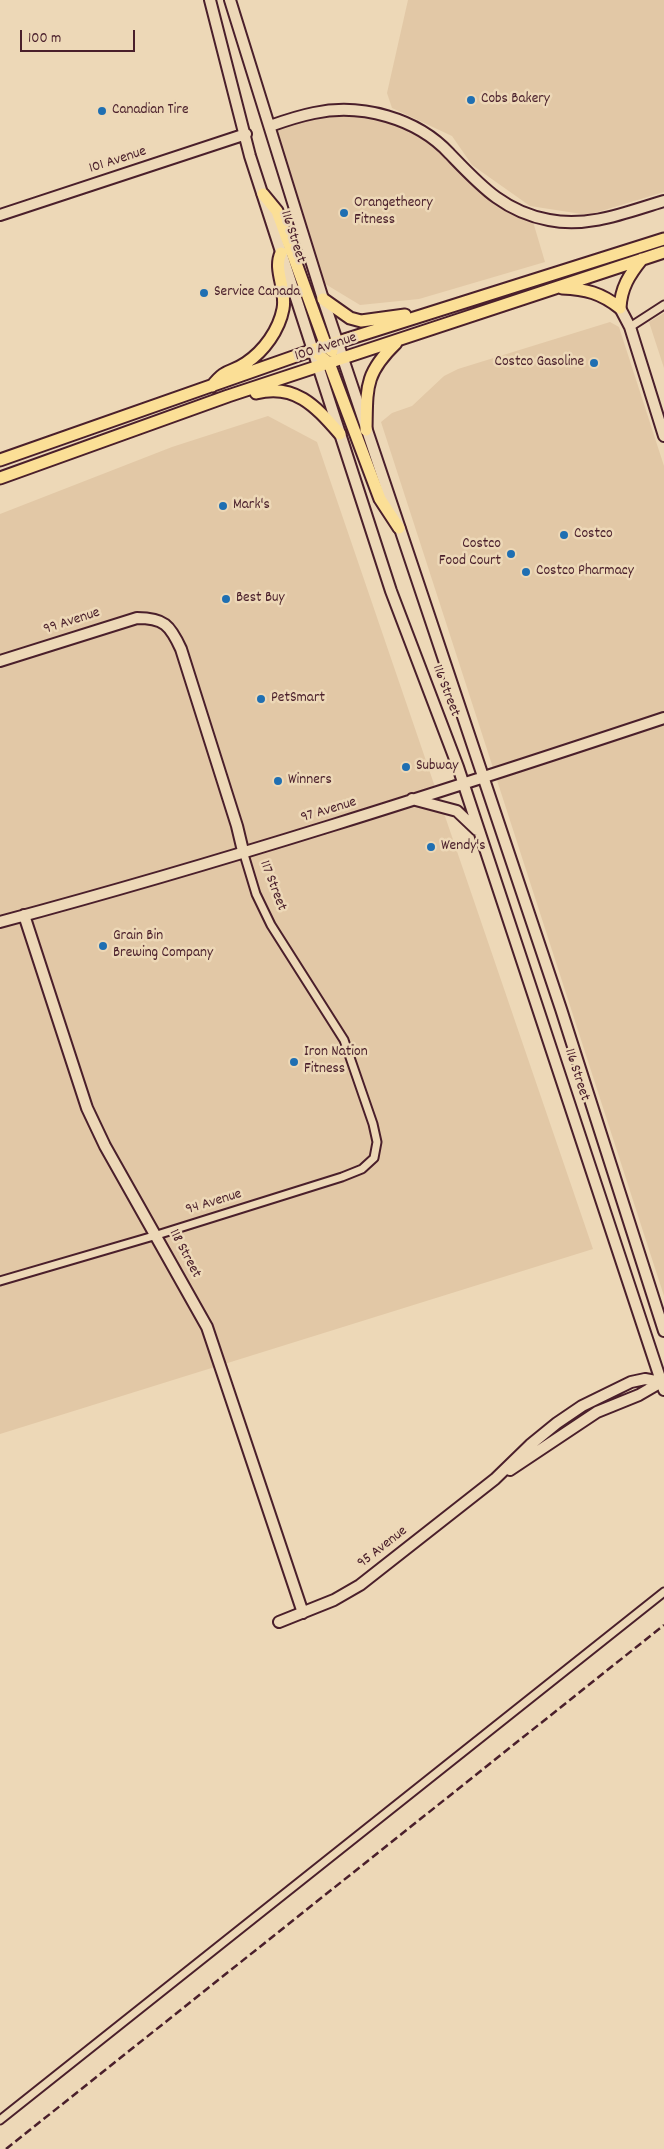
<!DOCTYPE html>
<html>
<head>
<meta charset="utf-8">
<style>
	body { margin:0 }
	#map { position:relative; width:664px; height:2149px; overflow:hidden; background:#edd8b7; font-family:Dekko,sans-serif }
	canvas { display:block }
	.scale { position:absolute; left:20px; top:30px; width:115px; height:22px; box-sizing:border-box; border:2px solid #4a1f2b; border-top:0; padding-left:6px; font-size:15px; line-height:18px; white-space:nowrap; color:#4a1f2b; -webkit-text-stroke:4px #edd8b7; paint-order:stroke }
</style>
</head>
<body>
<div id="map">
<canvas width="664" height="2149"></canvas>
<div class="scale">100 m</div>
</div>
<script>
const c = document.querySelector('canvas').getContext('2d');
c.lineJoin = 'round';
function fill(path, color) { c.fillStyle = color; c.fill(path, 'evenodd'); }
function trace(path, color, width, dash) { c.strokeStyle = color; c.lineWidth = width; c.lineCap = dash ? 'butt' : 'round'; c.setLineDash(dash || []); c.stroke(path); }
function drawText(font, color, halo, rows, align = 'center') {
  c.font = font + ' Dekko,sans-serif'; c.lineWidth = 5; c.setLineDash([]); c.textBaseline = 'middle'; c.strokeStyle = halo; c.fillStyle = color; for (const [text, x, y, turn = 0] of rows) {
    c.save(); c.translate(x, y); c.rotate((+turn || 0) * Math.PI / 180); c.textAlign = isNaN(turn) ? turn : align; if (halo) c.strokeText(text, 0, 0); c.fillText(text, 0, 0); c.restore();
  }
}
const built = new Path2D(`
	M408,0H664V192L588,215L530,206L472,165L452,136L392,108L387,93Z
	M315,112L376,113L428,134L471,177L531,215L545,262L419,299L360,305L317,279L270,126Z
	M664,313V368L649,322Z
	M610,322L619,327L664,466V1296L381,422L392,413L412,406L444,376L458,369Z
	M268,416L317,442L593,1249L0,1434V514L172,447Z`);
const street = new Path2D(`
	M630,327L664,305
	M0,1281L157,1235L342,1177L362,1169L374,1158L377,1142L373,1124L344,1040L271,925L256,894L243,851
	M0,2120L664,1592`);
const secondary = new Path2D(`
	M210,0L250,156L391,591L458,767L664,1390
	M230,0L323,299L561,1009L664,1331
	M270,126C284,121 299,116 314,113C361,103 417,118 450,154C480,185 504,212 549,220C589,228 627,212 664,201
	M0,215L246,134
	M620,308L630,327L664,436
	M0,661L137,618C164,618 170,625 181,649L237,826L243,851
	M412,799L457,811L477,830
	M24,915L87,1108L105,1146L207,1327L303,1613
	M0,922C224,862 444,791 664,718
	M510,1470L597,1412L639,1395L663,1381
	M279,1622L334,1600L360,1585L495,1479L530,1445L557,1423L582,1406L631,1382L645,1379L661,1382`);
const primary = new Path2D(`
	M263,194L277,211L326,346L332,351
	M562,288C586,289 601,293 620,308
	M323,299L350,318L361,321L405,315
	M620,308C621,288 629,275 642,259
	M313,350L329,363L380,499L399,528
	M212,386C227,367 230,374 246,363C264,351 279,330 283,309C287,289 273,270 281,253
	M256,393C296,383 316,407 340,434
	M366,430C367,388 364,374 396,343
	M0,460L313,350L664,239
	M0,478L228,396L664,252`);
const rail = new Path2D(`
	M6,2149L664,1625`);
const markers = [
	[471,100,5,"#1f6fb2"],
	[102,111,5,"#1f6fb2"],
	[344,213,5,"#1f6fb2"],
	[204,293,5,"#1f6fb2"],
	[594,363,5,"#1f6fb2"],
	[223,506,5,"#1f6fb2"],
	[564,535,5,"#1f6fb2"],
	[511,554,5,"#1f6fb2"],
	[526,572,5,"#1f6fb2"],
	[226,599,5,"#1f6fb2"],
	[261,699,5,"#1f6fb2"],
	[406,767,5,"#1f6fb2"],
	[278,781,5,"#1f6fb2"],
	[431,847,5,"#1f6fb2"],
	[103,946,5,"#1f6fb2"],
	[294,1062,5,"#1f6fb2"]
];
const poiNames = [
	["Cobs Bakery",481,100],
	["Canadian Tire",112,111],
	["Orangetheory",354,204],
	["Fitness",354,221],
	["Service Canada",214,293],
	["Costco Gasoline",584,363,"right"],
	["Mark's",233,506],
	["Costco",574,535],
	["Costco",501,545,"right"],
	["Food Court",501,562,"right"],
	["Costco Pharmacy",536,572],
	["Best Buy",236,599],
	["PetSmart",271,699],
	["Subway",416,767],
	["Winners",288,781],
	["Wendy's",441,847],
	["Grain Bin",113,937],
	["Brewing Company",113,954],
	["Iron Nation",304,1053],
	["Fitness",304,1070]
];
const streetNames = [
	["101 Avenue",118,161,-18],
	["116 Street",292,237,72],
	["100 Avenue",326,348,-18],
	["99 Avenue",72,622,-18],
	["116 Street",445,691,69],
	["97 Avenue",329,811,-17],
	["117 Street",272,886,69],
	["116 Street",576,1075,72],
	["94 Avenue",214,1203,-17],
	["118 Street",184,1254,62],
	["95 Avenue",383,1548,-38]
];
fill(built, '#e2c8a6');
trace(street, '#4a1f2b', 11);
trace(secondary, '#4a1f2b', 14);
trace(primary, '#4a1f2b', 15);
trace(street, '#edd8b7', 7);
trace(secondary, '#edd8b7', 10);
trace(primary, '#fbdf96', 11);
trace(rail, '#4a1f2b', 2.5, [8, 4]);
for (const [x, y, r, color] of markers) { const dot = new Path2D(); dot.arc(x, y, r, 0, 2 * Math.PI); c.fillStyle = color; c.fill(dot); trace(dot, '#edd8b7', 2); }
drawText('15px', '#4a1f2b', '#edd8b7', poiNames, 'left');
drawText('15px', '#4a1f2b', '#edd8b7', streetNames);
</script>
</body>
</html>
